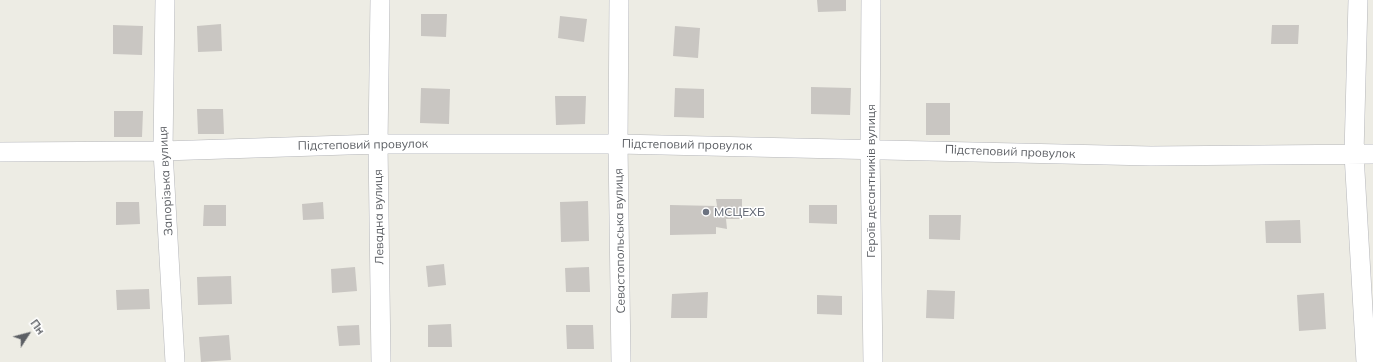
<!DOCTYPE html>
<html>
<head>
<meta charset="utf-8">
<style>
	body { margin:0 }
	#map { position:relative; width:1373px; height:362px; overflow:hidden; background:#edece4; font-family:Mulish,sans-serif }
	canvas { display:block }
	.north { position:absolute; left:8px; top:314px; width:40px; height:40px; -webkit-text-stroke:3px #fff; paint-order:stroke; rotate:54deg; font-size:11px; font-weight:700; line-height:16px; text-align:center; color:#5c5f64 }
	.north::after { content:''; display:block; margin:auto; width:14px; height:18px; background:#5c5f64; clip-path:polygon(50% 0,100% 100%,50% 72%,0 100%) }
</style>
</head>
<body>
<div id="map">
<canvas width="1373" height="362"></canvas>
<div class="north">Пн</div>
</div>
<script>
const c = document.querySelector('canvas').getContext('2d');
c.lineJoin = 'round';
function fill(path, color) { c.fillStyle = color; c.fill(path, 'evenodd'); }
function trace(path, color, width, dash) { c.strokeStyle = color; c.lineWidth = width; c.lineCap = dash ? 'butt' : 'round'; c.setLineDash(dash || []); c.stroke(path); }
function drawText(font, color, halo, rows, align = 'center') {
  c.font = font + ' Mulish,sans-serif'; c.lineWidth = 3; c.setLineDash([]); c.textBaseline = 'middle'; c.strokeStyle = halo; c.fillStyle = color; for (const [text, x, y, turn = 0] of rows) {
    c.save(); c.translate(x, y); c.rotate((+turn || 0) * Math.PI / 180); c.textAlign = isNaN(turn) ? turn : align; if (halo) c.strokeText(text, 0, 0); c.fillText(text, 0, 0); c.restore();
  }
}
const building = new Path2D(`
	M817,0H846V11L818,12Z
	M421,14H447L446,37L421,36Z
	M560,16L587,19L584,42L558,38Z
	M221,24L222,51L198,52L197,26Z
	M113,25L143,26L142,55L113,54Z
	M1272,25H1299L1298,44H1271Z
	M675,26L700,28L698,58L673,56Z
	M811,87L851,88L850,115L811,114Z
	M421,88L450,89L449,124L420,123Z
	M675,88L704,89V118L674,117Z
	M555,96H586L585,124L556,125Z
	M926,103H950V135H926Z
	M197,109H223L224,134H198Z
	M114,111H143L142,137H114Z
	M716,199H742V219H726L727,229L716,227V234L670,235V205L717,206Z
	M588,201L589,241L561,242L560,202Z
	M116,202H139L140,224L116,225Z
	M323,202L324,219L303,220L302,204Z
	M204,205H226V226H203Z
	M809,205H837V224L809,223Z
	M929,215H961L960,240L929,239Z
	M1300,220L1301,243H1266L1265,221Z
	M444,264L446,285L428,287L426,266Z
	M355,267L357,291L332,293L331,269Z
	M589,267L590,292H566L565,268Z
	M231,276L232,304L198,305L197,277Z
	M149,289L150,309L117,310L116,290Z
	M927,290L955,291L954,319L926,318Z
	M708,292L707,318H671L672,294Z
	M1324,293L1326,329L1299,331L1297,295Z
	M817,295L842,296V315L817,314Z
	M451,324L452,347H428V325Z
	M359,325L360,345L339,346L337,326Z
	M566,325H593L594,349H567Z
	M229,335L231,360L201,362L199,337Z`);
const street = new Path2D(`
	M165,0L163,151L175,362
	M380,0L378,144L381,362
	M619,0L618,144L621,362
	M871,0L870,149L873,362
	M1358,0L1354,154L1366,362
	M0,152L163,151L378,144H618L1151,156L1373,154`);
const markers = [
	[706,212,4,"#6b7280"]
];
const streetNames = [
	["Підстеповий провулок",363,145,-1],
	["Підстеповий провулок",687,145,1],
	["Підстеповий провулок",1010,152,2],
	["Запорізька вулиця",166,181,-93],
	["Героїв десантників вулиця",871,181,-90],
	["Левадна вулиця",379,217,-91],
	["Севастопольська вулиця",620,241,-91]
];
const worshipNames = [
	["МСЦЕХБ",714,212]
];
fill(building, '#c9c6c2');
trace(street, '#b5b6ba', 20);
trace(street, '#fff', 19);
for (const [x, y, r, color] of markers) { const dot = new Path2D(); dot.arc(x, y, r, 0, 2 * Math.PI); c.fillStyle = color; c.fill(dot); trace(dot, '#fff', 1.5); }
drawText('12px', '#5c5f64', '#fff', streetNames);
drawText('12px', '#5b616d', '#fff', worshipNames, 'left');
</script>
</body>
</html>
